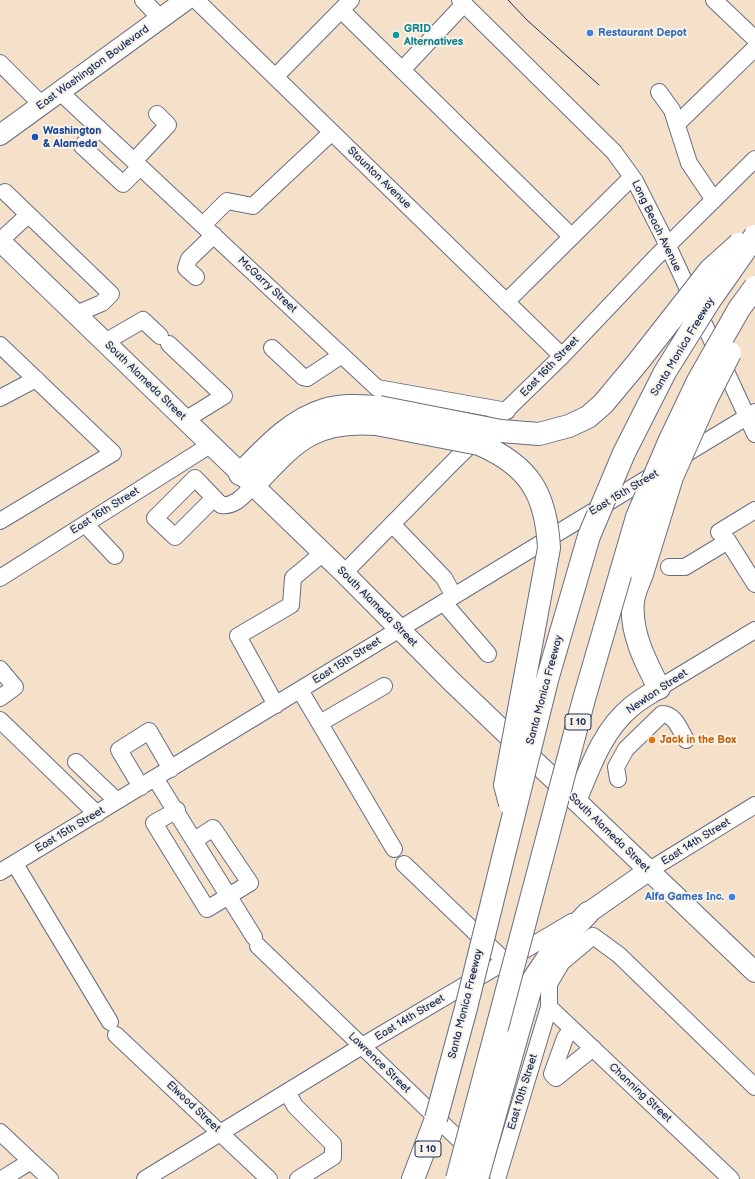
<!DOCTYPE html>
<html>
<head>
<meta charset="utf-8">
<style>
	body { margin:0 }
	canvas { display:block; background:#f5e1c9 }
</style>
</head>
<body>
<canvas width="755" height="1179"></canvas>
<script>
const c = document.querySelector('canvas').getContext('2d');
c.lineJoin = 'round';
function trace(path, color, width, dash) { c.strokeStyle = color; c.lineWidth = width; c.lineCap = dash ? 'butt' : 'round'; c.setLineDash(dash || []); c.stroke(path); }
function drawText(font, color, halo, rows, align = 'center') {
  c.font = font + ' "Balsamiq Sans",sans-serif'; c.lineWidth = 4; c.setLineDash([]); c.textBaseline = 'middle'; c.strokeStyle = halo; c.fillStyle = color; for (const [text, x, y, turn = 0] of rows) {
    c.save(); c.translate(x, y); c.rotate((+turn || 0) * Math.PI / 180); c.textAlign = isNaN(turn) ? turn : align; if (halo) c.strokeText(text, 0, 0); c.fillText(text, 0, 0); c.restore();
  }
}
const minor = new Path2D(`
	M143,0L161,19
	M196,0L562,356
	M460,0L614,152L635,181L668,246L755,434
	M714,0L755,39
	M341,10L572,237
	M0,63L42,105
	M402,70L464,4
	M275,77L351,0
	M60,92L377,388L507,411
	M659,92L672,110L689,163L714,200
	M677,124L755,48
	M99,128L82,146L123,184L140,167
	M134,161L168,125L157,114
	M5,192L111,294L102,303L76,314
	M203,225L227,201L253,206L332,132
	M0,241L28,215
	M196,277L186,268L189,259L214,235
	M506,302L632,177
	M105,342L143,320L160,336
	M169,344L224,396L185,420
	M0,345L113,453L0,521
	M272,348L303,377L307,378L342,355
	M0,398L36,379
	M679,458L755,412
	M214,498L175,537L155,518L195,478L221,505C235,507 244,495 253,486
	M755,510L719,532L728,541L755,584
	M85,524L115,556
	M392,524L444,578L454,596
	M669,567H685L728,541
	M344,573L455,460L562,356L655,258L755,159
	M0,578L210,445
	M444,603L488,654
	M0,669L15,687L0,698
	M659,688L755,630
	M300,690L394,849
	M276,705L238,636L291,605L293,578L323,553
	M0,720L97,814
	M320,723L384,686
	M76,762L117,801
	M155,778L254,937
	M618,779L616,767L626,749L662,714C675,714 680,730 686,740
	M141,787L119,750L149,731L171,769
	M177,810L154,823L207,909L250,883L213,828L195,840
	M15,864L110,1022
	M404,864L505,961
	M648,871L755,805
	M0,872L658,472
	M258,946L472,1152
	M549,1007L731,1179
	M572,1029L565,1038L552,1074L556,1078L593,1048
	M116,1035L269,1179
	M287,1092L295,1106L333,1144V1157L298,1179
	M0,1132L50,1179
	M498,1176L549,1007V984L562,962L593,936L619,955L755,1087
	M2,1179L31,1161
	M145,1179L362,1046L572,922`);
const major = new Path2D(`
	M0,135L186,0
	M0,241L344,573L450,680L755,972
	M576,801C590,768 602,731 631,707C639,700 650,694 659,688
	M588,913L648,871`);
const highway = new Path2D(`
	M240,474C264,450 290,420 324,410C342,404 361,406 379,407
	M253,486C294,443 312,419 376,424
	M642,574C639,582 634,592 633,601C630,632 645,661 659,688
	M516,1039L533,980L553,950L588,913
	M413,1179L436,1119`);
const tram = new Path2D(`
	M508,0L527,20L599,85`);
const highwayBridge = new Path2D(`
	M379,407L501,431L539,434L569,426L588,417L603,404L638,362L710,270L739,244
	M376,424L479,444C530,466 546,494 549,548L505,785L510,804
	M642,574L672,477L707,398L730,353
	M436,1119L466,1008L547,680L589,536L624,453L665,372L710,300L755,236
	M457,1179L584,699L637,517L669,442L698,381L739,309L755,287
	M477,1179L516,1039`);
const markers = [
	[590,33,4,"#3f7fe0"],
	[396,35,4,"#0f9aa8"],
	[35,137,4,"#1a4fb4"],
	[652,740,4,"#e8710a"],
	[732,897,4,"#3f7fe0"]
];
const shields = [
	[578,722,26],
	[428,1149,26]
];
const shieldNames = [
	["I 10",578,722],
	["I 10",428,1149]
];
const cultureNames = [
	["GRID",404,29],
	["Alternatives",404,42]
];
const shopNames = [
	["Restaurant Depot",598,33],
	["Alfa Games Inc.",724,897,"right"]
];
const streetNames = [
	["East Washington Boulevard",93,68,-36],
	["Staunton Avenue",379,178,44],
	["Long Beach Avenue",656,226,64],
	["McGarry Street",267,285,43],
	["Santa Monica Freeway",683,347,-59],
	["East 16th Street",550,367,-46],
	["South Alameda Street",145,381,44],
	["East 15th Street",624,493,-31],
	["East 16th Street",105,511,-32],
	["South Alameda Street",377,607,45],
	["East 15th Street",347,661,-32],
	["Santa Monica Freeway",545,690,-75],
	["Newton Street",657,692,-34],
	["East 15th Street",70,830,-31],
	["South Alameda Street",609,833,44],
	["East 14th Street",696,842,-32],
	["Santa Monica Freeway",466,1004,-76],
	["East 14th Street",410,1018,-31],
	["Lawrence Street",379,1063,44],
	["East 10th Street",523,1092,-73],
	["Channing Street",640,1093,43],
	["Elwood Street",193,1107,43]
];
const transitNames = [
	["Washington",43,131],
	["& Alameda",43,144]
];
const foodNames = [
	["Jack in the Box",660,740]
];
trace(minor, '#676d83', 18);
trace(major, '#676d83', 22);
trace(highway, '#676d83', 24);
trace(minor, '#fff', 16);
trace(major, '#fff', 20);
trace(highway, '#fff', 22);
trace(tram, '#1b2f5e', 1);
trace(highwayBridge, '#676d83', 24, []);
trace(highwayBridge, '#fff', 22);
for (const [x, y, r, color] of markers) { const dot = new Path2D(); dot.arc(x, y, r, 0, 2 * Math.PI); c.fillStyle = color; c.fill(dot); trace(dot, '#f7f3e8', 1.5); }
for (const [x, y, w] of shields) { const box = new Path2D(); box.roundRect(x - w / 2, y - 8, w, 16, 3); c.fillStyle = '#f7f3e8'; c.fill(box); trace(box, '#1b2f5e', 1); }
drawText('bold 10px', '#1b2f5e', null, shieldNames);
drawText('bold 11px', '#0d838f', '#f7f3e8', cultureNames, 'left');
drawText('bold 11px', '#366cbe', '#f7f3e8', shopNames, 'left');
drawText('11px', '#1b2f5e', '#f7f3e8', streetNames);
drawText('bold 11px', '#164399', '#f7f3e8', transitNames, 'left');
drawText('bold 11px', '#c56008', '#f7f3e8', foodNames, 'left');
</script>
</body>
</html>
